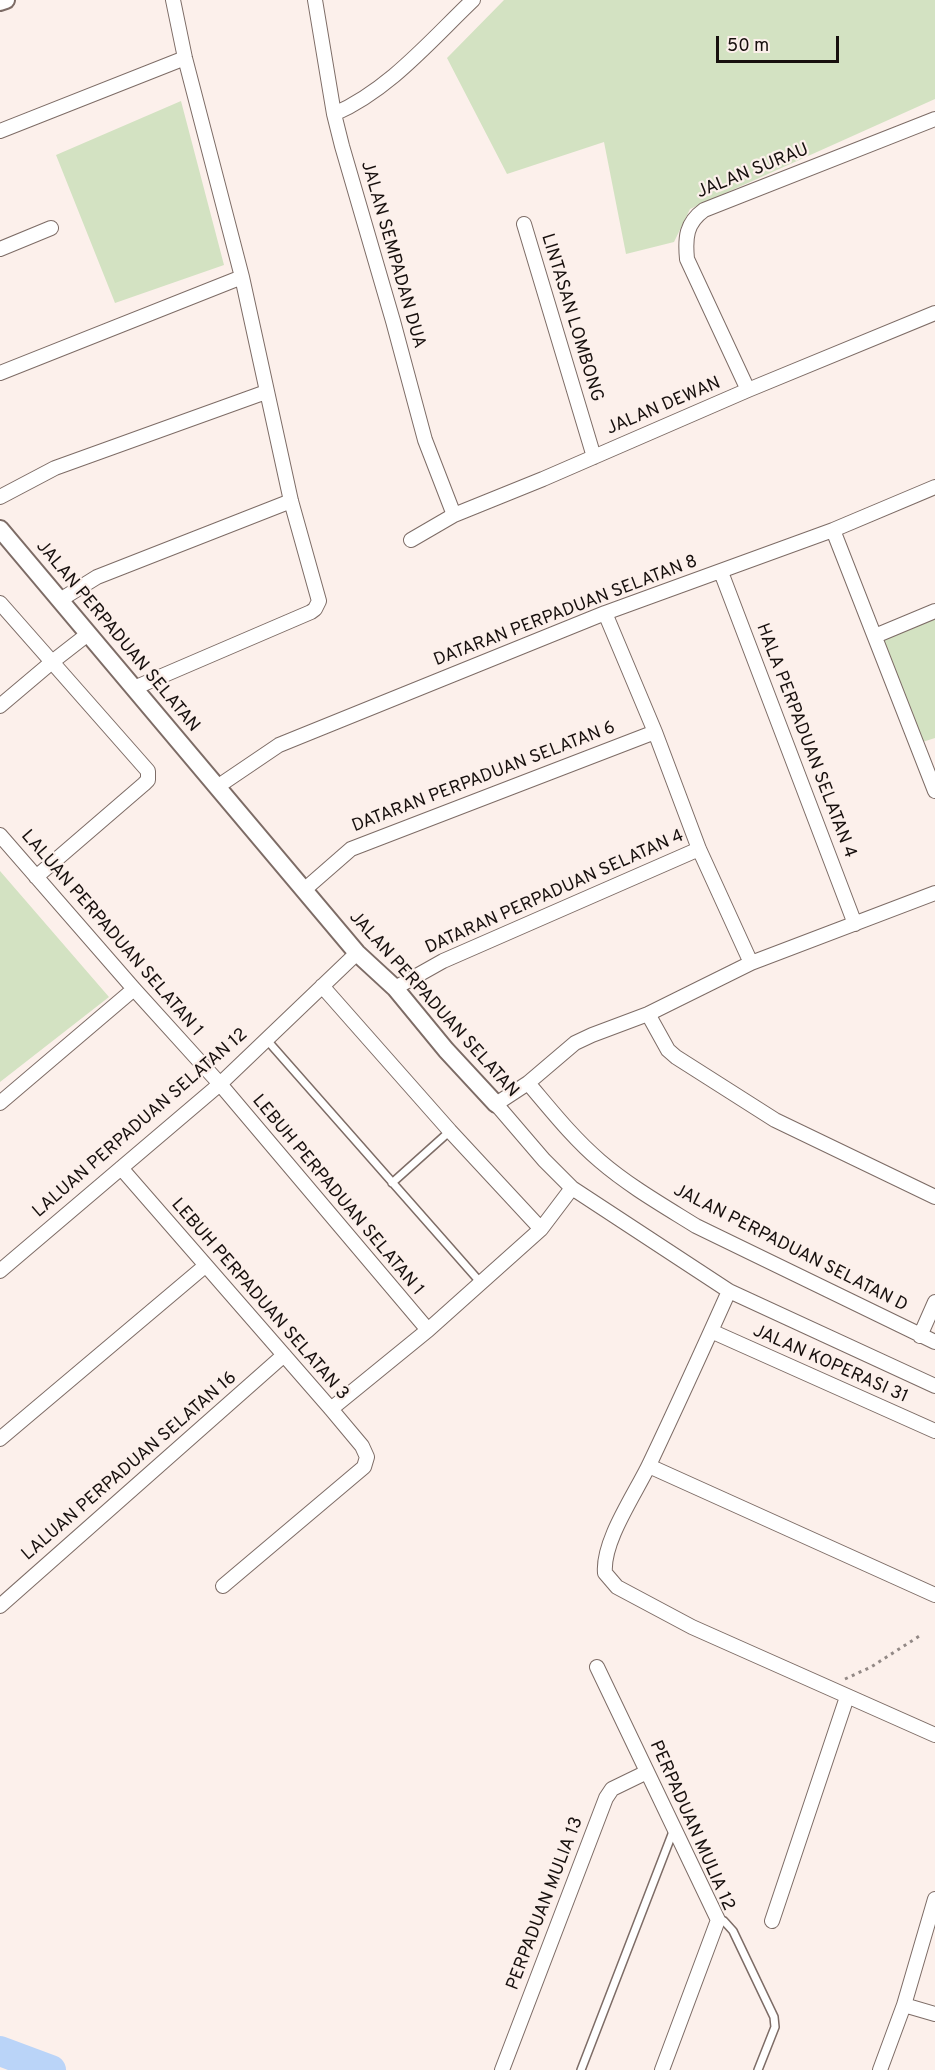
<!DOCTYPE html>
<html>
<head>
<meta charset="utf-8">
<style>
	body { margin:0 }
	#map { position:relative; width:935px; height:2070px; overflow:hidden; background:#fcf0eb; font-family:Overpass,sans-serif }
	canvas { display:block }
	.scale { position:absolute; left:716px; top:36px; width:123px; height:27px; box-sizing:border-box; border:3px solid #17100e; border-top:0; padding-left:8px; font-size:18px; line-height:21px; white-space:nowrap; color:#17100e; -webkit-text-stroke:4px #fcf0eb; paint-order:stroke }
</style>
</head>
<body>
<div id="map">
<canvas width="935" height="2070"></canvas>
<div class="scale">50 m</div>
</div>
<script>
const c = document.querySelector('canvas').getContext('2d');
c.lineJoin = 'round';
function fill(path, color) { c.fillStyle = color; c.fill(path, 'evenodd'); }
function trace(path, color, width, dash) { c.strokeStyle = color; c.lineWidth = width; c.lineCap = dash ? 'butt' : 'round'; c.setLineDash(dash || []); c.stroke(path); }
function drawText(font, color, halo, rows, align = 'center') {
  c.font = font + ' Overpass,sans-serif'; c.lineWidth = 4.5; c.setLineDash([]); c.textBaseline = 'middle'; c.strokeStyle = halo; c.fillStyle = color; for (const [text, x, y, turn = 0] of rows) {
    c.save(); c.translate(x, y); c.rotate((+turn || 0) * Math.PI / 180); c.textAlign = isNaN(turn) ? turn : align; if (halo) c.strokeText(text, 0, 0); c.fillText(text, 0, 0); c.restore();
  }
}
const green = new Path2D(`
	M504,0H935V99L690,209L674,242L626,254L604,142L507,174L447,58Z
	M181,101L224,265L115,303L56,155Z
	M935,615V738L916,744L879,636Z
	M0,871L109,997L0,1082Z`);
const river = new Path2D(`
	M0,2051L51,2070`);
const path = new Path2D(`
	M845,1679L871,1667L921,1635`);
const service = new Path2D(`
	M266,1039L481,1283
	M392,1183L450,1131
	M718,1920L724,1921L733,1931L774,2017L775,2027L758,2070
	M581,2070L674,1829`);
const minor = new Path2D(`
	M315,0L334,114L342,146L393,321L425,440L454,515
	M334,114C389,90 430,41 473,0
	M0,131L185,58
	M524,224L594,457
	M0,249L51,228
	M0,373L242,277
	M748,390L687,259C685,238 686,223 704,210L935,119
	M0,497L55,468L266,392
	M833,530L935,791
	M411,540L454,515L543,479L748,390L935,313
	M721,572L855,924
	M60,600L97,577L291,501
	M0,603L148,771V780L144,784L36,877
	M605,613L655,732L699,849L751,963
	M875,636L935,611
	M134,688L311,612L315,609L319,601L291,501L242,277L185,58L173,0
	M0,706L52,662L88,634
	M217,787L279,745L605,613L833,530L935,487
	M0,835L134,989L220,1084L428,1330
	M304,890L351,849L655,732
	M935,893L751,963L648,1014L592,1035L575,1043L528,1083L496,1104L544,1160L572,1188L729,1291L935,1386
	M322,986L450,1131L541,1229
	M395,988L443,961L699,849
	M648,1014L668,1050L676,1057L775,1120L935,1197
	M528,1083C551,1110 573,1138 600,1161C629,1186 664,1206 696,1226L935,1342
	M0,1103L134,989
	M121,1168L331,1409L362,1446L367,1457L364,1467L223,1586
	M0,1271L220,1084L357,953
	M729,1291C703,1349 677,1406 650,1463C636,1493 602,1541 605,1573L617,1587L692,1627L935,1735
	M711,1331L935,1431
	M920,1336L935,1302
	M331,1409L428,1330L541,1229L572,1188
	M0,1439L205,1266
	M649,1466L935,1595
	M0,1606L284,1355
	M597,1667L718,1920L662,2070
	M772,1921L847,1697
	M904,2005L935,2014
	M502,2070L606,1798L612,1789L647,1772
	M880,2070L904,2005L935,1899`);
const tertiary = new Path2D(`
	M0,2L6,0
	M0,529L357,953L395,988L446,1050L496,1104`);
const streetNames = [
	["JALAN SURAU",753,172,-22],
	["JALAN SEMPADAN DUA",392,255,74],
	["LINTASAN LOMBONG",571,318,73],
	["JALAN DEWAN",664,407,-23],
	["DATARAN PERPADUAN SELATAN 8",566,612,-21],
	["JALAN PERPADUAN SELATAN",117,637,50],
	["HALA PERPADUAN SELATAN 4",805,741,69],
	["DATARAN PERPADUAN SELATAN 6",484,778,-21],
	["DATARAN PERPADUAN SELATAN 4",555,893,-24],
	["LALUAN PERPADUAN SELATAN 1",111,934,49],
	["JALAN PERPADUAN SELATAN",433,1005,48],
	["LALUAN PERPADUAN SELATAN 12",141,1124,-41],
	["LEBUH PERPADUAN SELATAN 1",337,1196,50],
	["JALAN PERPADUAN SELATAN D",790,1249,27],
	["LEBUH PERPADUAN SELATAN 3",259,1300,49],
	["JALAN KOPERASI 31",830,1365,24],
	["LALUAN PERPADUAN SELATAN 16",130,1467,-41],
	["PERPADUAN MULIA 12",691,1826,66],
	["PERPADUAN MULIA 13",546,1904,-69]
];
fill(green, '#d3e2c2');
trace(river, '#bad4f8', 30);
trace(service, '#7d6c66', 10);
trace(minor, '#7d6c66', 16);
trace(tertiary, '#7d6c66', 20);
trace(path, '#928885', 3, [3, 4.5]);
trace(service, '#fff', 7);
trace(minor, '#fff', 14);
trace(tertiary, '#fff', 16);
drawText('18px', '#17100e', '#fcf0eb', streetNames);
</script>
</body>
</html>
